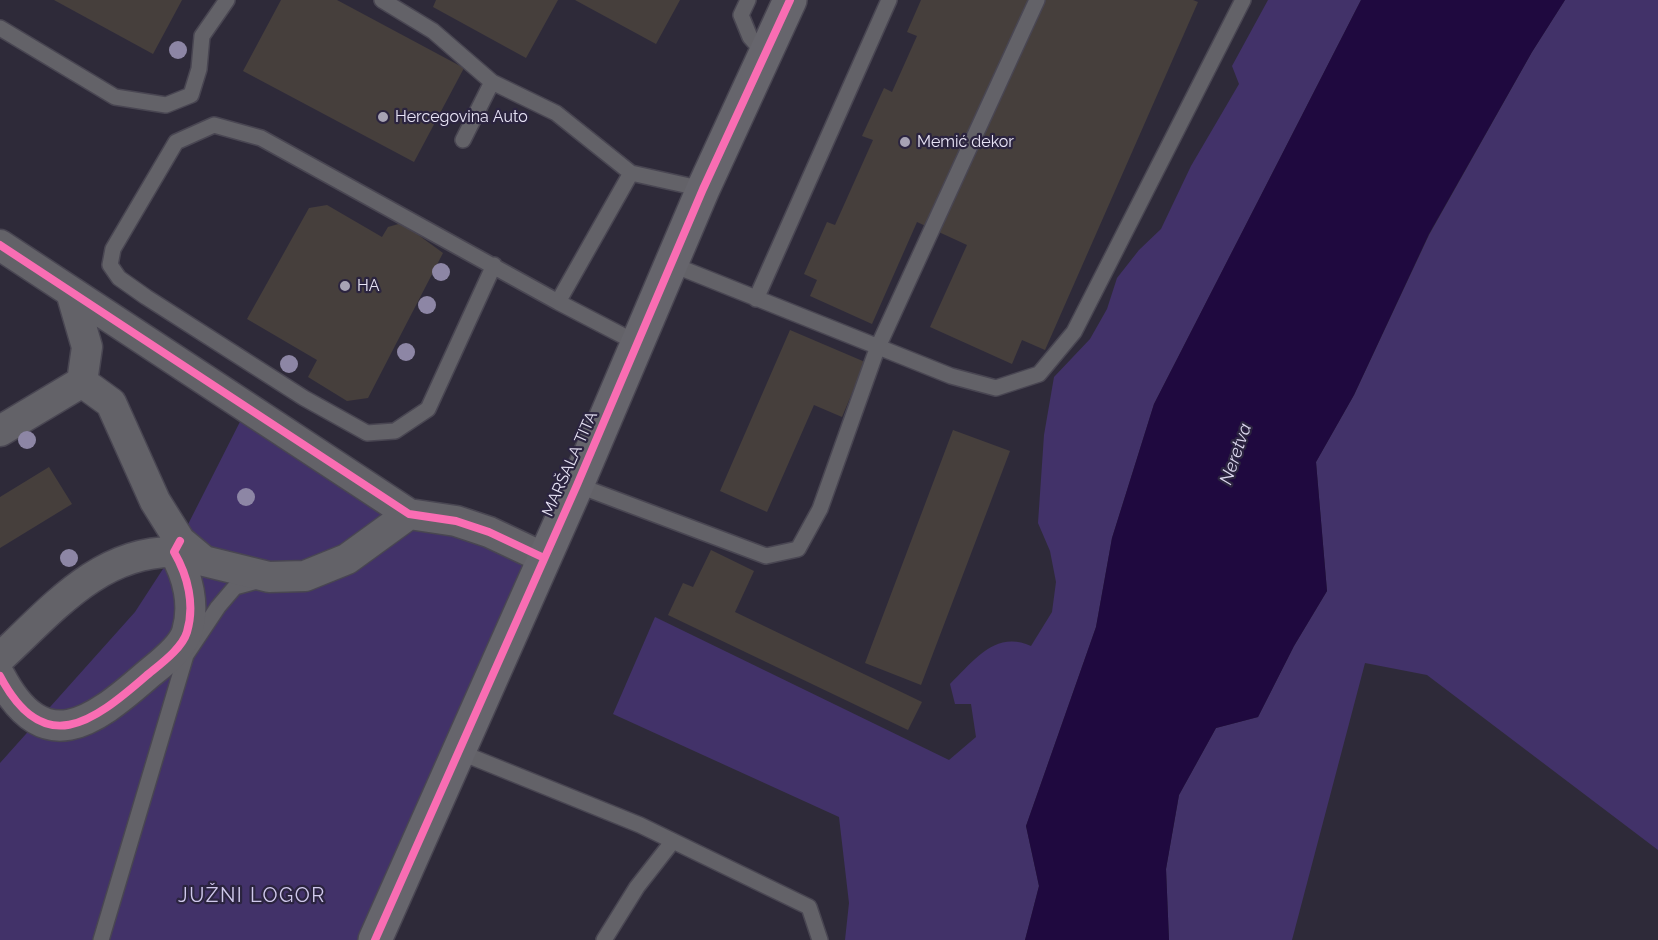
<!DOCTYPE html>
<html>
<head>
<meta charset="utf-8">
<style>
	body { margin:0 }
	canvas { display:block; background:#2e2a39 }
</style>
</head>
<body>
<canvas width="1658" height="940"></canvas>
<script>
const c = document.querySelector('canvas').getContext('2d');
c.lineJoin = 'round';
function fill(path, color) { c.fillStyle = color; c.fill(path, 'evenodd'); }
function trace(path, color, width, dash) { c.strokeStyle = color; c.lineWidth = width; c.lineCap = dash ? 'butt' : 'round'; c.setLineDash(dash || []); c.stroke(path); }
function drawText(font, color, halo, rows, align = 'center') {
  c.font = font + ' Raleway,sans-serif'; c.lineWidth = 4.5; c.setLineDash([]); c.textBaseline = 'middle'; c.strokeStyle = halo; c.fillStyle = color; for (const [text, x, y, turn = 0] of rows) {
    c.save(); c.translate(x, y); c.rotate((+turn || 0) * Math.PI / 180); c.textAlign = isNaN(turn) ? turn : align; if (halo) c.strokeText(text, 0, 0); c.fillText(text, 0, 0); c.restore();
  }
}
const green = new Path2D(`
	M1268,0H1361L1154,404L1112,538L1096,627L1026,826L1039,886L1025,940H845L849,903L839,817L613,714L655,617L949,760L976,737L971,704H955L950,684C974,661 995,630 1031,646L1052,612L1056,582L1050,551L1038,523L1044,435L1054,377L1090,339L1107,309L1117,278L1139,250L1161,229L1191,166L1239,84L1232,66Z
	M1565,0H1658V850L1427,675L1365,663L1292,940H1169L1166,869L1179,795L1216,728L1258,717L1294,646L1327,591L1316,462L1354,395L1429,235L1532,52Z
	M247,408L334,465L542,557L375,940H0V763L135,612L174,552Z`);
const water = new Path2D(`
	M1361,0H1565L1532,52L1429,234L1354,395L1316,462L1327,591L1294,646L1258,717L1216,728L1179,795L1166,869L1169,940H1025L1039,886L1026,826L1096,627L1112,538L1154,404Z`);
const building = new Path2D(`
	M54,0H182L153,54Z
	M281,0H337L464,68L414,162L243,71Z
	M436,0H558L526,58L433,7Z
	M575,0H680L656,44Z
	M921,0H1193L1198,2L1045,350L1022,340L1012,364L930,327L967,245L917,222L872,324L810,296L817,280L804,274L827,222L835,225L873,140L862,136L884,88L892,92L917,36L907,32Z
	M327,205L382,237L388,227L402,223L443,253L368,398L347,401L308,377L317,360L247,319L309,208Z
	M790,330L865,362L842,417L814,405L767,512L720,491Z
	M953,430L1010,451L921,685L865,663Z
	M49,467L72,504L0,548V497Z
	M711,550L754,571L735,612L922,702L908,730L668,615L683,583L693,587Z`);
const lane = new Path2D(`
	M382,0L433,31L492,82L556,113L631,173L703,189
	M748,0L741,15L750,37L765,54
	M0,28L115,97L166,105L191,95L199,69L202,36L227,0
	M463,140L492,82
	M671,264L951,376L996,388L1039,374L1074,332L1243,0
	M494,265L428,409L395,431L367,433L304,398L146,297L119,278L110,265L113,249L176,142L214,125L261,138L558,302L637,343
	M756,299L889,0
	M558,302L631,173
	M577,485L766,556L798,549L820,509L877,349L1037,0
	M457,751L640,825L809,907L820,940
	M101,940L186,655L218,607L235,587L261,580
	M604,940L637,887L673,841`);
const street = new Path2D(`
	M0,245L409,514L456,521L489,532L542,557
	M82,382L111,403L155,501L180,541L204,561L269,577L305,576L347,559L409,514
	M0,431L82,382L87,347L71,292
	M0,658C51,611 99,551 174,552
	M0,676C44,759 92,723 146,676C159,665 182,649 187,632C195,605 188,576 174,552L180,541`);
const secondary = new Path2D(`
	M375,940L577,485L703,189L790,0`);
const cycleway = new Path2D(`
	M0,245L409,514L456,521L489,532L542,557
	M0,676C44,759 92,723 146,676C159,665 182,649 187,632C195,605 188,576 174,552L180,541
	M375,940L577,485L703,189L790,0`);
const trees = [
	[178,50],
	[441,272],
	[427,305],
	[406,352],
	[289,364],
	[27,440],
	[246,497],
	[69,558]
];
const markers = [
	[383,117,6,"#a7a3b4"],
	[905,142,6,"#a7a3b4"],
	[345,286,6,"#a7a3b4"]
];
const poiNames = [
	["Hercegovina Auto",395,117],
	["Memić dekor",917,142],
	["HA",357,286]
];
const streetNames = [
	["MARŠALA TITA",570,464,-66]
];
const waterNames = [
	["Neretva",1236,454,-71]
];
const quarterNames = [
	["JUŽNI LOGOR",252,896]
];
fill(green, '#423269');
fill(water, '#1f093f');
fill(building, '#463f3c');
trace(lane, '#494652', 18);
trace(street, '#494652', 33);
trace(secondary, '#494652', 36);
trace(lane, '#636268', 15);
trace(street, '#636268', 30);
trace(secondary, '#66656c', 33);
trace(cycleway, '#f96db3', 8);
c.fillStyle = '#8d86a5';
for (const [x, y] of trees) { c.beginPath(); c.arc(x, y, 9, 0, 2 * Math.PI); c.fill(); }
for (const [x, y, r, color] of markers) { const dot = new Path2D(); dot.arc(x, y, r, 0, 2 * Math.PI); c.fillStyle = color; c.fill(dot); trace(dot, '#2b243f', 2); }
drawText('16px', '#e8e4f6', '#2b243f', poiNames, 'left');
drawText('16px', '#e8e4f6', '#2b243f', streetNames);
drawText('italic 18px', '#dbd6ed', '#2b243f', waterNames);
c.letterSpacing = '1.5px';
drawText('20px', '#d0c9ec', '#2b243f', quarterNames);
c.letterSpacing = '0px';
</script>
</body>
</html>
